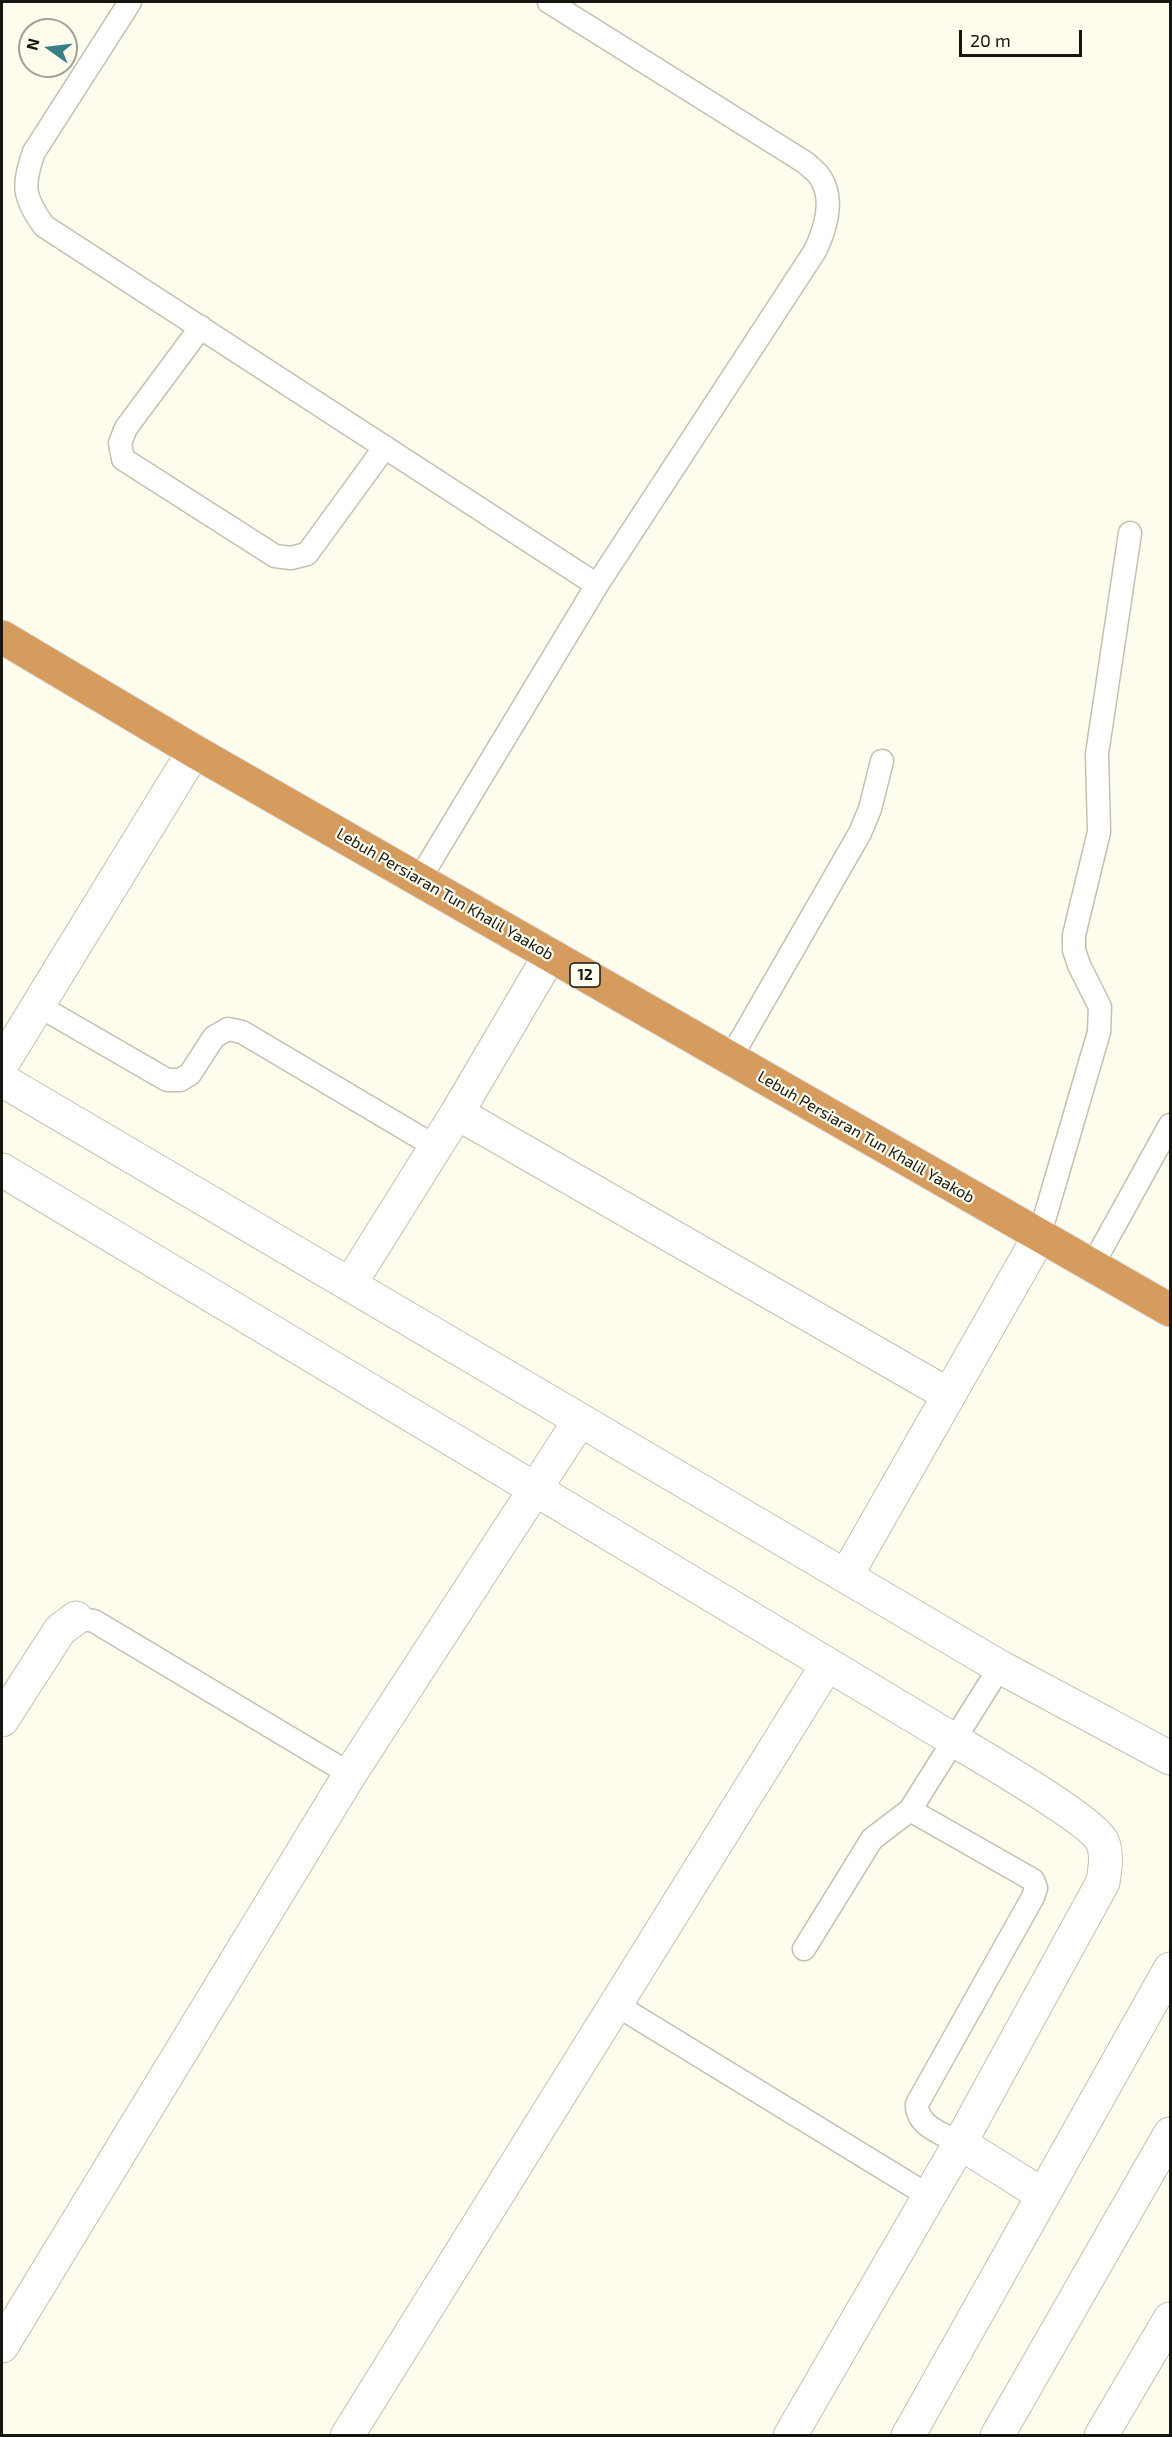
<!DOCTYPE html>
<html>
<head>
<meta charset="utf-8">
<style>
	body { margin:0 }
	#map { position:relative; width:1172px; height:2437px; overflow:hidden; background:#fefced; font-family:"Exo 2",sans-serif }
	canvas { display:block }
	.frame { position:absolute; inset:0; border:3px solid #161510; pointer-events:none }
	.north { position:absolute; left:18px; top:18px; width:60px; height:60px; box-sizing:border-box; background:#fefced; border:2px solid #a1a095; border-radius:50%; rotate:284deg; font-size:16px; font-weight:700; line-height:24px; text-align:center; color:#161510 }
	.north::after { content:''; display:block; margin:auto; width:21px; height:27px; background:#367f85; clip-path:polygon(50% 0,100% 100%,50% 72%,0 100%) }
	.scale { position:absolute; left:959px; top:30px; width:123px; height:27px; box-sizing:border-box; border:3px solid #161510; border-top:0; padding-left:8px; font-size:18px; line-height:21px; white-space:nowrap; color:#161510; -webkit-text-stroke:4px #fefced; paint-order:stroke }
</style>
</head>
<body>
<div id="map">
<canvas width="1172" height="2437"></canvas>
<div class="frame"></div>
<div class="north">N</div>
<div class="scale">20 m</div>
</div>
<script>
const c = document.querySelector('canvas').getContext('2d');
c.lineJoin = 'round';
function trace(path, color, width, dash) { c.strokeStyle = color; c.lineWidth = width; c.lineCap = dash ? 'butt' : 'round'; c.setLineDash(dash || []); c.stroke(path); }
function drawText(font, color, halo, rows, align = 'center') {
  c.font = font + ' "Exo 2",sans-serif'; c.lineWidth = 4.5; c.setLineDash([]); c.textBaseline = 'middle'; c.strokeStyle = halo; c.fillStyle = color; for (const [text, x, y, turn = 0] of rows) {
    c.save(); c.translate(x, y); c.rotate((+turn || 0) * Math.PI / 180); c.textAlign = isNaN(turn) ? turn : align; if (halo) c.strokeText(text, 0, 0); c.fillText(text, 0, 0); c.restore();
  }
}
const service = new Path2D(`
	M130,2L34,152C22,185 23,197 44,226L597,585
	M201,327L126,428L120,443L123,459L275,556L291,558L307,554L385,447
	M419,880L597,585L815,251C825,230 835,199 820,177C817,172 810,167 806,163L549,2
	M39,1006L167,1080H180L190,1074L214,1037L228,1029L242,1032L436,1147
	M730,1059L860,833L870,809L882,761
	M1039,1237L1099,1032L1100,1007L1079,965L1074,950V935L1099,832L1097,754L1130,533
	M1092,1266L1170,1125
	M76,1618L94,1621L350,1774
	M910,1810L1033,1880L1036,1888L1033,1897L917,2104C916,2126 943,2134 960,2143
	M804,1949L872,1839L910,1810L1000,1667
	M615,2004L929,2196`);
const minor = new Path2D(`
	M2,1064L194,751
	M2,1080L1000,1667L1170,1758
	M457,1113L949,1395
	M2,1170L954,1740C982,1757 1090,1819 1102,1841C1108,1854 1105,1868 1103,1882L960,2143L790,2436
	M350,1284L457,1113L550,955
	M846,1576L1039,1237
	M2,1720L60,1630L76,1618
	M960,2143L1043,2195
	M2,2346L350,1774L580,1420
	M347,2436L827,1665
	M1101,2436L1170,2319`);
const tertiary = new Path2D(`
	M908,2436L1170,1969
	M997,2436L1170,2134`);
const trunk = new Path2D(`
	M2,637L194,751L1170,1310`);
const shields = [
	[585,975,30]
];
const shieldNames = [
	["12",585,975]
];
const streetNames = [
	["Lebuh Persiaran Tun Khalil Yaakob",445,894,30],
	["Lebuh Persiaran Tun Khalil Yaakob",866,1137,30]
];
trace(service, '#c3c0b2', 25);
trace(minor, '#c3c0b2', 35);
trace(tertiary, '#c3c0b2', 35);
trace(trunk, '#dedede', 35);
trace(service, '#fff', 22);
trace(minor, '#fff', 33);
trace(tertiary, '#fff', 33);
trace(trunk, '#d69c5e', 33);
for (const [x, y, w] of shields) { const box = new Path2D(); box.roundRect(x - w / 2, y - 12, w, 24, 4.5); c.fillStyle = '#fefced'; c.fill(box); trace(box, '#161510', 1.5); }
drawText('bold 15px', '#161510', null, shieldNames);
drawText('16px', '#161510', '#fefced', streetNames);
</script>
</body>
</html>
